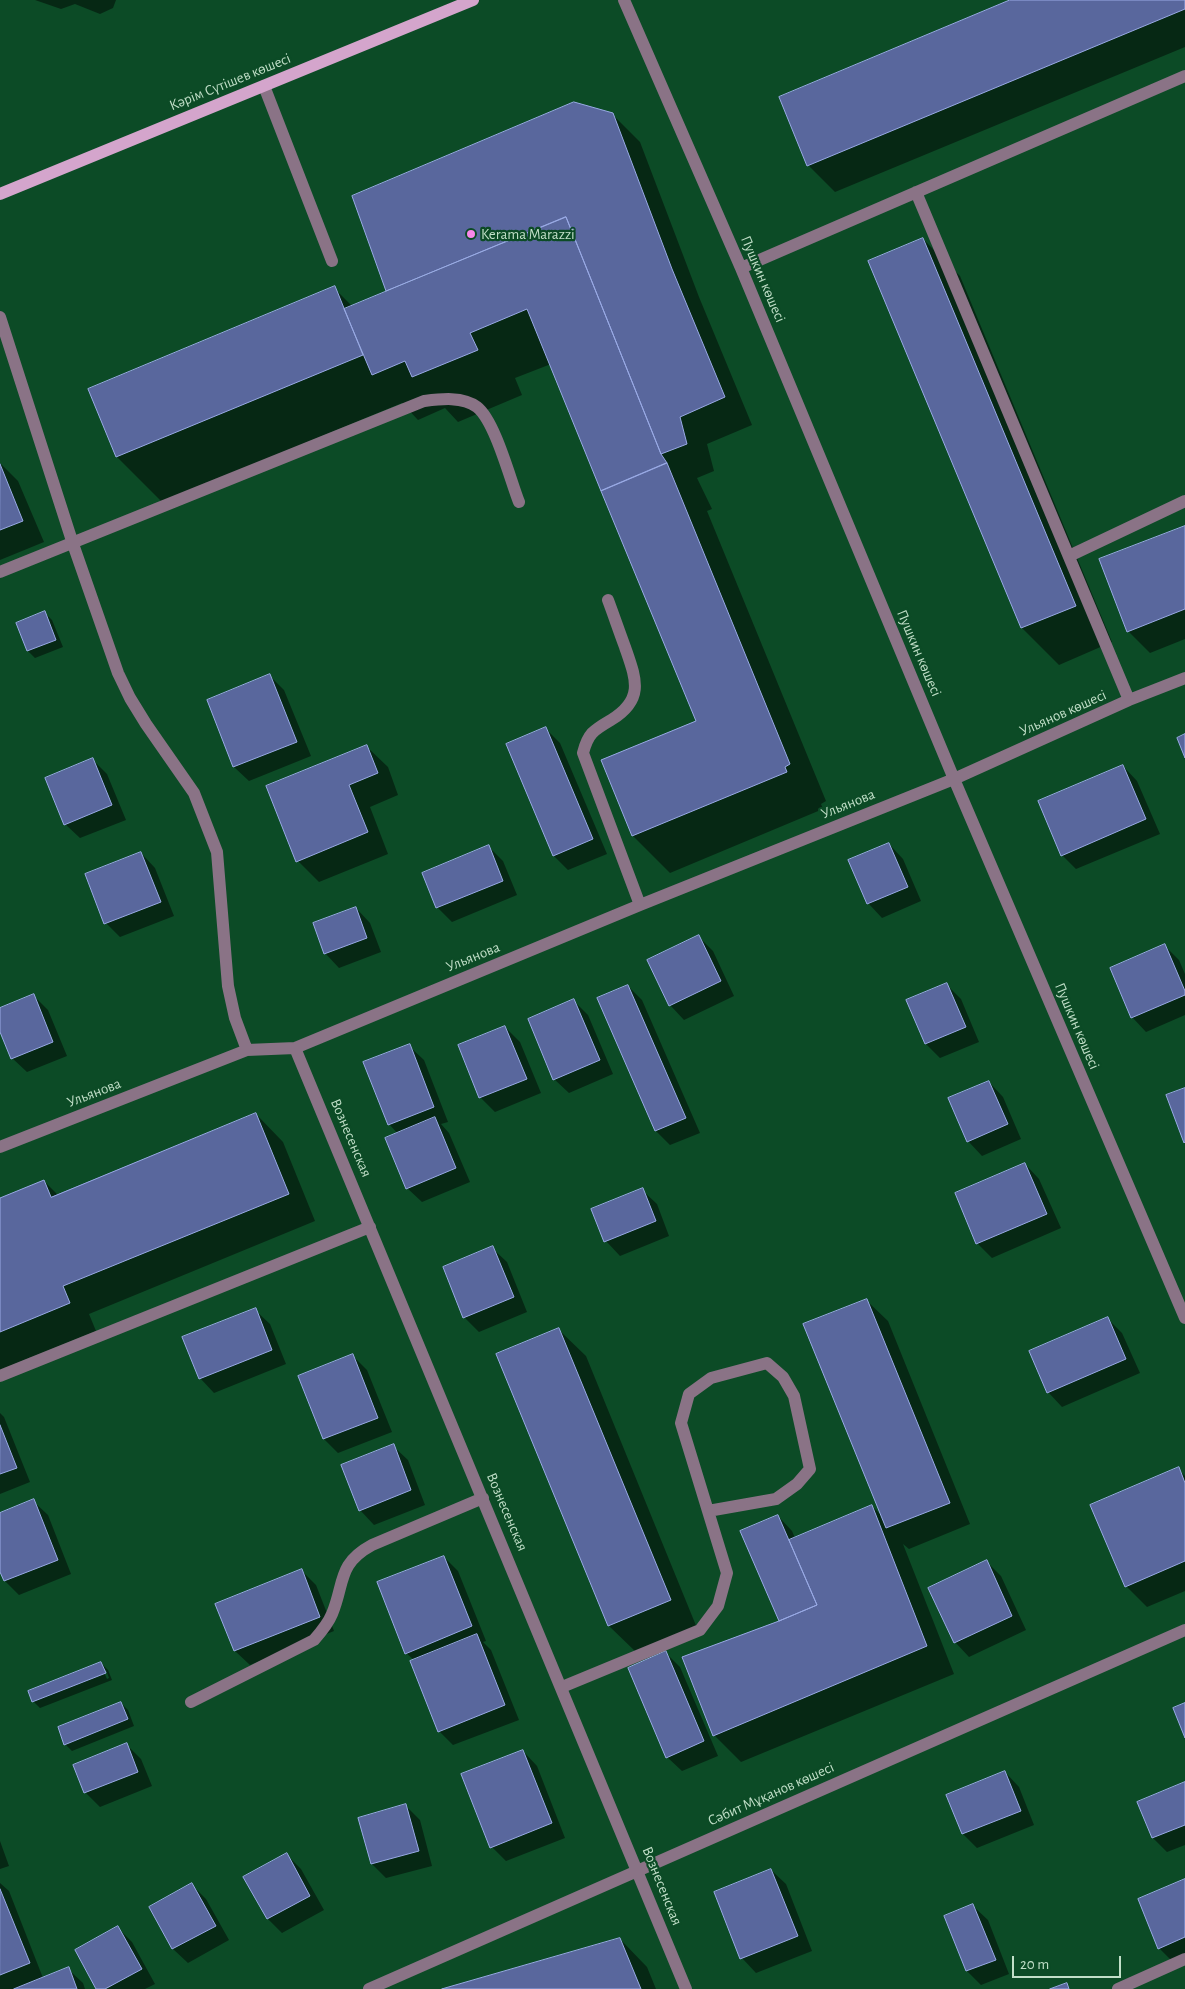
<!DOCTYPE html>
<html>
<head>
<meta charset="utf-8">
<style>
	body { margin:0 }
	#map { position:relative; width:1185px; height:1989px; overflow:hidden; background:#0c4b26; font-family:"Alegreya Sans",sans-serif }
	canvas { display:block }
	.scale { position:absolute; left:1012px; top:1956px; width:109px; height:22px; box-sizing:border-box; border:2px solid #c1dfc8; border-top:0; padding-left:6px; font-size:15px; line-height:18px; white-space:nowrap; color:#c1dfc8; -webkit-text-stroke:4px #0c4b26; paint-order:stroke }
</style>
</head>
<body>
<div id="map">
<canvas width="1185" height="1989"></canvas>
<div class="scale">20 m</div>
</div>
<script>
const c = document.querySelector('canvas').getContext('2d');
c.lineJoin = 'round';
function fill(path, color) { c.fillStyle = color; c.fill(path, 'evenodd'); }
function trace(path, color, width, dash) { c.strokeStyle = color; c.lineWidth = width; c.lineCap = dash ? 'butt' : 'round'; c.setLineDash(dash || []); c.stroke(path); }
function drawText(font, color, halo, rows, align = 'center') {
  c.font = font + ' "Alegreya Sans",sans-serif'; c.lineWidth = 4.5; c.setLineDash([]); c.textBaseline = 'middle'; c.strokeStyle = halo; c.fillStyle = color; for (const [text, x, y, turn = 0] of rows) {
    c.save(); c.translate(x, y); c.rotate((+turn || 0) * Math.PI / 180); c.textAlign = isNaN(turn) ? turn : align; if (halo) c.strokeText(text, 0, 0); c.fillText(text, 0, 0); c.restore();
  }
}
const shadow = new Path2D(`
	M35,0H116L113,8L100,14L75,4L61,9Z
	M1013,0H1185V47L835,192L808,165Z
	M612,114L640,142L699,297L752,425L707,444L714,471L697,478L712,509L707,511L826,801L821,804L823,809L670,873L633,836L603,761L698,721L551,364L515,378L522,395L458,422L445,408L418,420L402,403L162,502L117,457L334,288L353,307L389,292L387,290Z
	M923,239L960,276L1112,642L1059,665L1022,628L870,262Z
	M0,463L18,481L44,542L0,560Z
	M1185,527V639L1150,653L1128,631Z
	M45,613L52,620L63,647L35,658L28,651L18,623Z
	M270,676L284,690L311,756L249,781L234,767L208,700Z
	M546,729L560,743L607,854L568,870L554,856L508,745Z
	M366,746L388,767L398,795L370,807L388,854L319,882L298,861Z
	M93,760L107,774L126,820L80,838L65,824Z
	M1123,766L1137,781L1160,834L1076,869L1062,855Z
	M889,844L903,859L921,901L882,918L868,903Z
	M489,847L503,861L517,895L452,922L437,907Z
	M141,853L155,868L174,916L120,937L106,923Z
	M356,908L370,923L381,952L339,968L325,953Z
	M699,937L713,951L734,996L684,1020L670,1005Z
	M1165,946L1179,960L1185,974V1015L1146,1032L1132,1017Z
	M947,985L961,999L979,1042L940,1058L926,1044Z
	M628,986L642,1000L700,1133L670,1145L656,1131L599,999Z
	M34,996L48,1010L67,1056L27,1072L12,1058L0,1028V1009Z
	M574,1001L588,1015L613,1074L569,1093L554,1079Z
	M505,1027L520,1042L541,1093L495,1112L480,1097Z
	M409,1046L424,1060L448,1122L441,1124L449,1133L470,1182L422,1202L407,1188L398,1134L389,1124Z
	M989,1082L1003,1097L1021,1139L982,1156L968,1141Z
	M256,1114L283,1142L315,1221L89,1314L96,1331L0,1370V1199L44,1181L58,1195Z
	M1025,1164L1039,1179L1061,1228L992,1258L977,1243Z
	M642,1190L657,1204L669,1236L620,1256L606,1241Z
	M492,1248L507,1262L527,1312L479,1332L464,1317Z
	M866,1300L888,1321L970,1524L909,1549L903,1544L954,1674L741,1762L714,1735L780,1622L778,1516L792,1531L795,1538L872,1506L883,1517Z
	M255,1310L270,1324L286,1364L214,1393L200,1378Z
	M1108,1319L1122,1333L1140,1373L1062,1407L1048,1392Z
	M558,1329L586,1356L697,1628L637,1653L609,1626L497,1354Z
	M352,1355L367,1370L392,1432L338,1453L324,1439Z
	M0,1413L4,1417L30,1482L0,1494Z
	M393,1446L408,1460L425,1505L374,1525L360,1510Z
	M1178,1469L1185,1476V1591L1147,1607L1126,1586Z
	M33,1501L48,1515L71,1574L19,1595L5,1581L0,1569V1514Z
	M444,1557L458,1571L486,1641L483,1642L491,1650L519,1720L453,1745L439,1731L414,1660L406,1653Z
	M987,1562L1001,1576L1026,1630L969,1657L955,1642Z
	M302,1571L316,1585L334,1631L250,1665L235,1651L217,1604Z
	M666,1653L680,1667L718,1756L682,1771L667,1757Z
	M101,1663L108,1670L112,1680L40,1708L33,1701ZM103,1670H106L109,1678L107,1679Z
	M121,1703L128,1710L134,1726L72,1751L65,1744Z
	M127,1745L141,1759L152,1786L100,1807L85,1792Z
	M523,1751L537,1766L565,1838L506,1861L492,1847Z
	M1005,1772L1019,1787L1034,1825L977,1848L963,1834Z
	M1185,1784V1845L1167,1852L1153,1838L1139,1802Z
	M406,1806L420,1820L432,1866L386,1878L372,1864L360,1819Z
	M0,1841L9,1866L0,1869Z
	M286,1854L301,1869L324,1910L282,1933L268,1919L245,1877Z
	M771,1870L786,1884L812,1951L756,1973L742,1958Z
	M1185,1880V1958L1173,1962L1159,1948Z
	M0,1883L9,1891L43,1978L68,1969L83,1983L85,1989H0Z
	M192,1885L206,1899L229,1940L188,1963L173,1949L151,1907Z
	M973,1906L988,1920L1009,1974L981,1985L967,1971L945,1916Z
	M118,1928L132,1942L155,1984L145,1989H98Z
	M620,1939L647,1967L656,1989H446Z`);
const building = new Path2D(`
	M1010,0H1185V9L807,166L779,97Z
	M574,102L613,113L672,269L725,397L680,417L687,444L661,454L566,217L386,291L352,196Z
	M566,217L661,454L667,463L601,491L527,309L470,333L478,350L412,377L405,361L372,375L344,309Z
	M923,238L1076,606L1021,628L868,261Z
	M335,286L363,355L116,457L88,389Z
	M667,463L790,764L785,767L787,772L632,836L601,760L696,721L601,491Z
	M0,464L23,521L0,530Z
	M1185,526V609L1127,632L1099,559Z
	M45,611L56,640L27,651L16,623Z
	M270,674L297,742L233,767L207,700Z
	M546,727L593,839L553,856L506,744Z
	M1185,734V758L1177,738Z
	M367,745L378,773L349,785L368,832L296,862L266,786Z
	M93,758L112,805L64,825L45,778Z
	M1123,765L1146,819L1061,856L1038,801Z
	M889,843L908,887L867,904L848,860Z
	M489,845L503,881L436,908L422,873Z
	M141,852L161,902L104,924L85,874Z
	M356,907L367,938L324,954L313,923Z
	M699,935L721,981L669,1006L647,960Z
	M1165,944L1185,991V995L1131,1018L1110,968Z
	M947,983L966,1027L925,1044L906,1000Z
	M628,985L686,1118L655,1131L597,998Z
	M34,994L53,1042L11,1059L0,1032V1008Z
	M574,999L600,1060L553,1080L528,1019Z
	M505,1026L527,1079L479,1098L458,1045Z
	M410,1044L434,1107L388,1125L363,1062Z
	M989,1081L1008,1124L967,1142L948,1098Z
	M1185,1088V1142L1184,1143L1166,1095Z
	M256,1113L289,1194L63,1286L70,1303L0,1332V1198L44,1180L51,1197Z
	M435,1117L456,1168L406,1189L385,1138Z
	M1025,1163L1047,1214L976,1244L955,1193Z
	M643,1188L656,1221L604,1242L591,1209Z
	M493,1246L514,1297L463,1318L443,1267Z
	M867,1299L950,1503L886,1528L803,1324Z
	M256,1308L272,1350L199,1379L182,1337Z
	M1108,1317L1126,1359L1047,1393L1029,1351Z
	M559,1328L671,1600L608,1626L496,1354Z
	M353,1354L378,1418L323,1439L298,1376Z
	M0,1425L17,1468L0,1474Z
	M394,1444L411,1490L359,1511L341,1465Z
	M1179,1467L1185,1483V1561L1125,1587L1090,1505Z
	M34,1499L58,1560L4,1581L0,1572V1513Z
	M872,1505L927,1646L713,1736L682,1657L779,1621L817,1605L789,1540Z
	M778,1515L817,1605L779,1621L740,1531Z
	M444,1556L472,1626L405,1654L377,1582Z
	M987,1560L1012,1616L954,1643L928,1588Z
	M302,1569L320,1617L234,1651L215,1604Z
	M477,1634L505,1705L438,1732L410,1661Z
	M666,1651L704,1741L666,1758L628,1668Z
	M101,1662L106,1673L32,1702L28,1691Z
	M121,1702L128,1719L64,1745L58,1727Z
	M1185,1703V1738L1173,1708Z
	M127,1743L138,1772L84,1793L73,1765Z
	M523,1750L552,1823L490,1848L461,1774Z
	M1005,1771L1021,1811L962,1834L946,1795Z
	M1185,1782V1825L1152,1838L1137,1802Z
	M406,1804L419,1851L371,1864L358,1818Z
	M287,1853L310,1896L267,1919L243,1877Z
	M771,1869L798,1936L740,1959L714,1892Z
	M1185,1879V1937L1158,1949L1138,1899Z
	M192,1883L216,1926L172,1949L149,1907Z
	M0,1889L30,1963L0,1975Z
	M973,1904L996,1960L966,1971L944,1916Z
	M118,1926L142,1969L105,1989H96L75,1950Z
	M620,1938L641,1989H442Z
	M69,1967L77,1989H14Z
	M1067,1983L1069,1989H1050Z`);
const minor = new Path2D(`
	M624,0L741,268L954,779L1185,1318
	M264,86L332,261
	M916,192L1129,700
	M741,268L1185,76
	M0,317L73,544L118,673L130,698L146,724L194,793L217,852L228,986L235,1018L247,1050
	M1069,556L1185,501
	M0,572L424,401C440,399 463,396 477,407C495,421 510,479 519,502
	M608,600C614,616 619,631 625,647C636,679 645,699 611,720C594,730 588,733 583,753L640,905
	M295,1048L686,1989
	M0,1147L247,1050L295,1048L640,905L954,779L1129,700L1185,678
	M0,1376L370,1227
	M562,1687L700,1630L718,1606L727,1573L681,1423L689,1394L711,1378L767,1363L783,1377L794,1396L810,1469L797,1484L776,1499L708,1511
	M191,1702L314,1640C321,1632 328,1624 332,1614C345,1583 337,1564 372,1545L483,1498
	M369,1989L1185,1630
	M1118,1989L1185,1959`);
const major = new Path2D(`
	M0,194L473,0`);
const markers = [
	[471,234,5,"#f888e9"]
];
const streetNames = [
	["Кәрім Сүтішев көшесі",230,82,-22],
	["Пушкин көшесі",763,279,67],
	["Пушкин көшесі",919,653,67],
	["Ульянов көшесі",1063,713,-24],
	["Ульянова",848,804,-22],
	["Ульянова",473,957,-22],
	["Пушкин көшесі",1077,1026,67],
	["Ульянова",94,1093,-21],
	["Вознесенская",351,1138,67],
	["Вознесенская",507,1512,67],
	["Сәбит Мұқанов көшесі",771,1794,-24],
	["Вознесенская",662,1886,68]
];
const poiNames = [
	["Kerama Marazzi",481,234]
];
fill(shadow, '#0007');
fill(building, '#59679d');
trace(building, '#99aae5', 1);
trace(minor, '#8a7386', 12);
trace(major, '#d4a5cc', 12);
for (const [x, y, r, color] of markers) { const dot = new Path2D(); dot.arc(x, y, r, 0, 2 * Math.PI); c.fillStyle = color; c.fill(dot); trace(dot, '#0c4b26', 2); }
drawText('15px', '#c1dfc8', '#0c4b26', streetNames);
drawText('15px', '#c1dfc8', '#0c4b26', poiNames, 'left');
</script>
</body>
</html>
